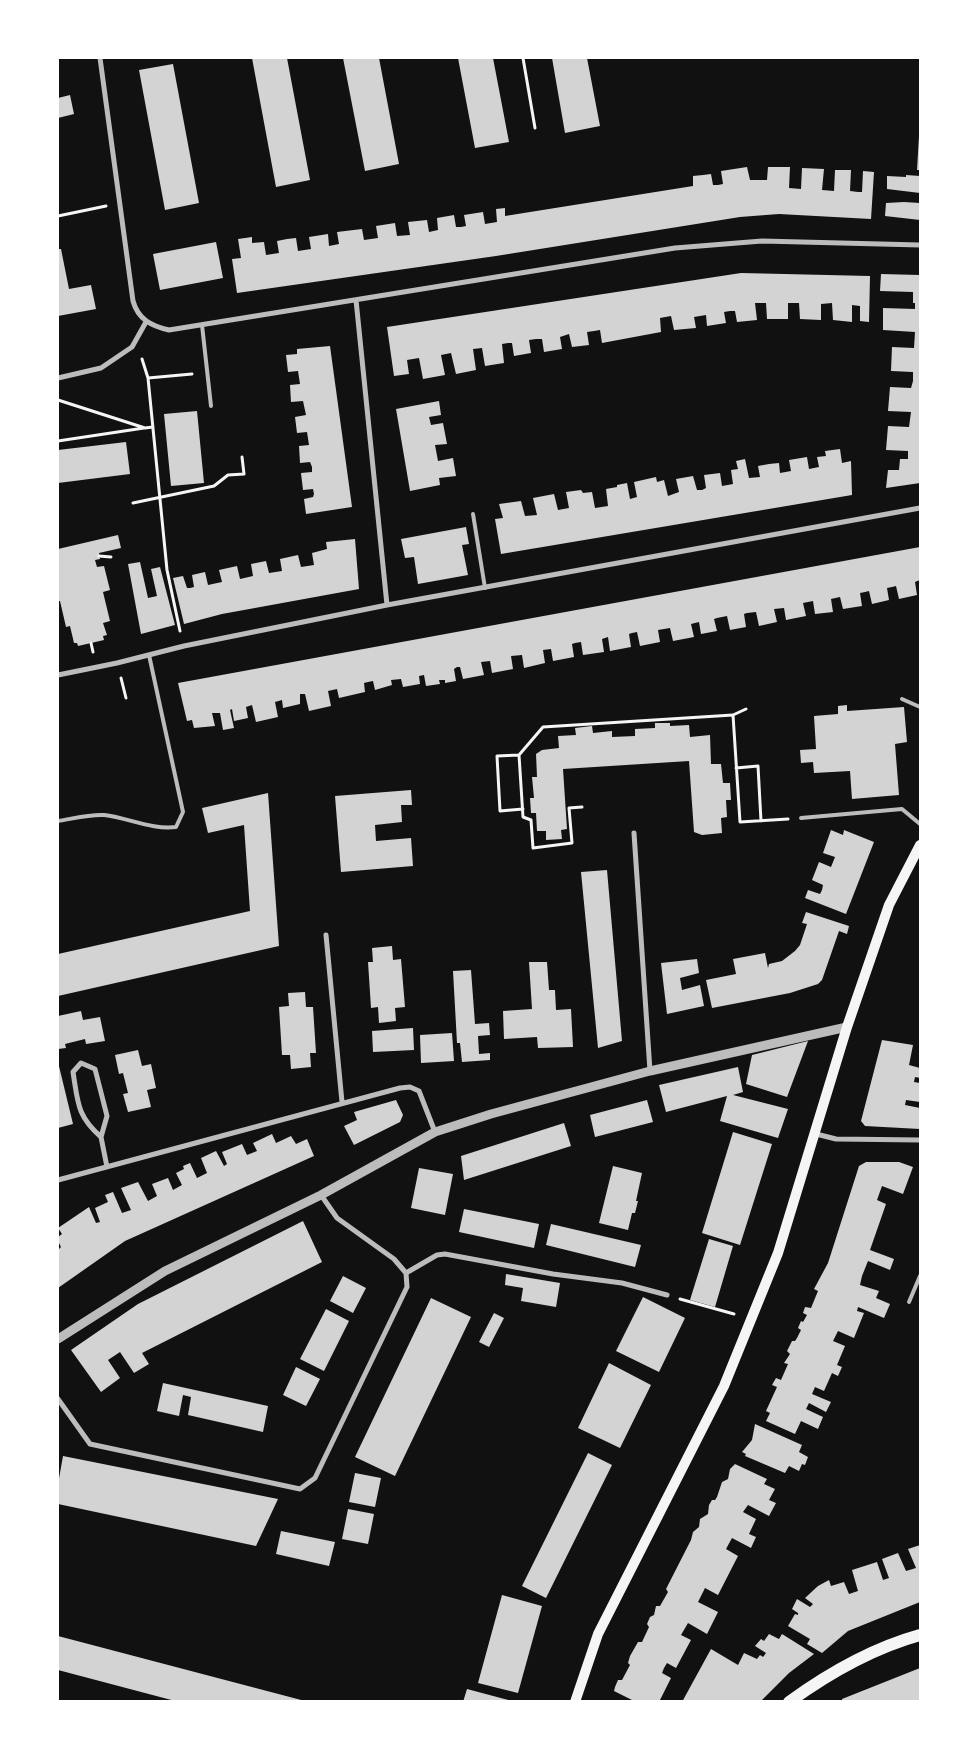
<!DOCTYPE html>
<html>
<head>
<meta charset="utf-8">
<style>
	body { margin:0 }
	#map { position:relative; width:978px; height:1759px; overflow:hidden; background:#111; font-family:"Libre Baskerville",serif }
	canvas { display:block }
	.frame { position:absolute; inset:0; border:59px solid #fff; pointer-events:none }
</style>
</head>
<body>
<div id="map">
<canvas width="978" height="1759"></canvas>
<div class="frame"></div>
</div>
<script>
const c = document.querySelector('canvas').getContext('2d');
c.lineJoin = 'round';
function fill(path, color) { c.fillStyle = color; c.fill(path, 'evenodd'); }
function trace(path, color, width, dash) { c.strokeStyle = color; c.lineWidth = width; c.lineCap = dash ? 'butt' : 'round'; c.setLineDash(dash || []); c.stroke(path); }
const building = new Path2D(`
	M252,58H287L310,180L276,187Z
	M343,58H379L399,164L365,171Z
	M458,58H493L509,142L475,148Z
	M552,58H587L600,126L565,133Z
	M173,64L199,203L165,210L139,70Z
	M70,95L74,114L58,118V98Z
	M919,136H920V170H917Z
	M747,167L750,180H767L768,167H790L789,188L801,189L802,168L824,169L822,190L834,191L835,170H851L850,191L858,192H862L863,171L874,172L871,219L779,214L740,217L496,256L237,293L232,259L241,258L238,239L252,237V243L264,242L266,255L279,253L277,241L287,239L296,238L298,251L311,249L309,237L328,234L329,246L339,244L337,232L362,229L364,240L378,238L376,226L395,223L397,236L410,235L408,222L427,220L429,232L438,230L437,218L454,215L456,227H461L466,226L464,215L483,212L485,224L497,222L496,209L505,208V216L693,186V176L703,175L711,174L713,185H718L723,184L721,171Z
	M906,175L920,176V193L887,189V176L906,177Z
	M904,202L920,203V220L885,216L886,203Z
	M216,242L223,278L160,290L153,254Z
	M58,249H61L69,289L91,285L96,309L58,316Z
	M741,273L870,276L869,322L860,321V306L852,305V322L833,320L832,303L821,304V320L800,319L799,303H788V319H767L766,303H755L757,320L737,322L735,311H730L724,312L726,323L707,326L706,315L694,317L696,328L674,330L671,316L660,318L661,332L602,343L600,330L594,331L587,332L589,345L572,347L569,334L560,337L562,349L544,352L542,339H536L529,340L531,353L514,356L512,343H508L502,344L504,363L485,366L482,348L473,349L476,370L456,374L451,353L441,355L445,375L423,379L419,358L407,360L409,374L394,376L387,327Z
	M881,274L920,275V483L886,488L888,470H899L900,459H908V451L886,450L888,426L909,427L911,412L888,411L890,387L911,388L913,381V372L891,371L892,347L914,348L915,332L883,330V308L915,309V303H913V292L880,291Z
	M330,346L352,507L306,514L304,499L313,497L314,494L313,489L303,490L301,473L312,472V467L310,462L300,463L299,446L309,445L307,432L297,433L295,417L306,415L303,401L291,402L290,385L300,384L298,371L288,372L286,355L297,354V349Z
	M439,401L441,415L429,417L431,425L443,423L447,444L435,445L438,461L453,458L456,476L439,478L440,485L410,491L396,409Z
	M197,411L204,483L171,486L164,414Z
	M126,442L130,474L58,483V450Z
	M840,449L842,463L851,461L852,495L501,554L495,519L503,518L499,504L521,501L525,516L537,515L533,498L554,494L558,510L569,508L566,492L581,490L583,493L592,492L595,508L608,506L606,489L617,487V485L627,483L630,499L637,497L634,482L656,477L657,482L664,480L668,496L679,492L676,479L693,476L697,490H702L706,488L704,475L720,473L722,486L733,484L731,470L738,469L736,461L745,459L749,478L760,477L758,466L769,464L779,463L780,473L791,471L789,460L807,457L809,469L819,467L817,457L826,456L825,451Z
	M466,527L469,544L462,545L468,575L418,584L414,557L405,558L401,539Z
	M118,535L121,548L99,553L100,559L95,560L97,567L104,566L110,590L103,592L110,621L103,623L107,635L103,636L104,640L78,646L77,643H74L70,626L66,627L60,601H58V549Z
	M355,539L359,589L222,614L184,624L173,578L183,576L187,588H190L194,587L192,575L205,572L208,585L222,582L219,570L237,566L240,579L253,576L251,564L266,561L269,573L282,571L280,559L298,555L301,567L314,565L312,553L327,549L326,542Z
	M920,547V580L915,582L917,595L899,599L896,586L892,587L887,588L889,600L872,604L869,591L865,592L860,593L862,606L843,609L840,597L831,599L833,612L815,614L813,601L803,603L806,616L786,620L784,608L774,609L777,622L759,626L756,612L747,613L744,614L746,627L730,630L727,616L717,618L714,619L717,631L701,634L699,622L691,624L694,637L673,641L670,628L658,630L660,642L640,646L637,632L632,633L629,634L631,647L610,651L608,637L602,639L604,652L583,655L581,642L575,643L572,644L574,657L553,661L551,649L543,650L545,663L524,668L522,655L511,656L513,669L492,673L490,661L481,662L484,675L463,679L460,667H457L454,669L456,681L445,683V680H439L440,684L426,686L424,675L419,676L420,684L403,687L401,679L391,680L392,685L375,690L373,681L368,682L364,683L365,692L339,698L337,689L328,691L331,706L309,711L305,694H300V704L283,708L282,700L275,702L278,717L256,722L252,705L246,707L248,718L234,721L232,709L230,710L234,728L223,730L220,713H212L215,726L194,728L192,720L187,721L178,683Z
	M140,562L148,598L157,596L151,569L160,567L175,625L141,634L128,564Z
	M847,705V711L904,707L907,742L895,744L899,795L852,799L850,771L814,773L813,762L801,763L800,750L816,749L814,716L838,714V706Z
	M655,723H670V726L689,725L690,737L710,735L711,764H721L723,783H730L731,800H726L727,817L721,818L722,833L702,835L694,832L689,761L563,769L567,829L561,830L562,839L546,840V831H537L536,813H531L530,798H534L532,777H537L536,754L542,750L559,748L558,736L576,735L575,728L592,726L593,733L612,731V737L635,736V729L655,728Z
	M411,790L412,805H401L402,822L375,825L376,841L411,838L413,866L341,872L335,796Z
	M268,793L279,946L58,996V954L250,911L244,825L208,833L202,808Z
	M831,830L843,835L844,830L874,842L846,914L805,898L808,890L820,894L822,890L823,885L812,880L819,862L831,867L835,857L823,853Z
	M607,870L622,1041L598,1048L581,872Z
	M806,912L849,926L847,934L839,931L822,980L818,984L790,993L712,1008L706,980L736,974L733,959L765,953L768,968L769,964L782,961L795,951L800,945L807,924L802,923Z
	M392,946L393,960L401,959L405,1007L395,1008L396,1021L379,1023L378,1007L371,1008L368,962H373L372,948Z
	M697,959L699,973L680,978L682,990L700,985L704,1006L667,1014L661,963Z
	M529,962H547L549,990H555L556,1010L571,1009L573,1047L538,1048L537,1037L504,1039L503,1011L532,1009Z
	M471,970L475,1024L489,1023L490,1035L478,1036L479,1054L490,1053V1060L462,1062L460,1043H457L453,971Z
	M305,992L306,1007H313L316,1053H310L311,1067L291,1069L290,1055H282L279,1007L289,1006L288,993Z
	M81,1011L83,1020L100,1017L105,1041L86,1044L85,1039L65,1044L66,1048L58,1049V1016Z
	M413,1028L414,1050L373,1052L372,1031Z
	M452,1033L454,1061L421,1063L420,1035Z
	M882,1040L913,1045L909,1065L920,1068V1078L915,1077L914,1082L920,1083V1102L906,1100L905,1105L920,1108V1129L865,1126L861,1121Z
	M808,1041L787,1097L746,1084L752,1055Z
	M138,1050L142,1066L151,1064L156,1088L147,1090L151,1107L128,1112L123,1094L128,1093L123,1073L119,1074L115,1055Z
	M58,1062L73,1124L58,1128Z
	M738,1067L743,1092L733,1095L788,1109L778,1138L720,1121L727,1096L666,1112L659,1085Z
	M396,1100L403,1115L400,1122L354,1145L344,1126L357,1120L354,1112Z
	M647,1100L653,1122L595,1137L590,1115Z
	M564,1123L571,1146L464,1180L461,1156Z
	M733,1132L772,1144L740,1245L702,1233Z
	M272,1134L276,1143L291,1136L296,1144L307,1139L314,1156L125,1241L58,1288V1250L61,1247L58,1241V1237L62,1234L58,1228L89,1207L96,1223L100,1222L95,1208L108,1202L105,1195L113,1192L122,1213L131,1210L121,1188L138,1182L148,1201L157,1196L152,1184L168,1178L173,1190L182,1185L176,1173L184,1169L183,1166L190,1163L197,1178L207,1173L201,1158L216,1151L224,1166L227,1164L222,1152L242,1144L247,1155L257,1151L253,1143Z
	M866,1162H899L913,1167L903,1194L882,1186L877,1200L886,1204L870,1250L894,1259L890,1270L868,1261L862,1276L860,1285L879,1291L876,1298L890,1304L884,1318L858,1307L857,1311L864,1313L854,1338L838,1331L833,1341L845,1346L837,1365L842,1367L838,1376L832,1373L824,1391L815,1387L812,1394L831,1402L826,1412L809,1403L806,1409L823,1417L818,1429L801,1421L795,1434L766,1421L770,1413L766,1411L777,1387L772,1385L776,1378L781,1380L788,1364L784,1363L790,1354L787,1351L792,1341H795L797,1338L801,1330L798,1328L801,1321L803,1322L807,1315L803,1313L805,1307L811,1308L818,1291L814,1289L828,1263L859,1166Z
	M613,1166L642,1173L636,1201H638L635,1213H632L628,1230L599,1223Z
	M419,1168L453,1174L445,1215L411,1208Z
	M464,1209L539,1224L534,1248L459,1232Z
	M303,1221L322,1262L142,1353L149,1364L134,1373L120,1352L108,1360L120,1378L101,1392L71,1350L138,1304Z
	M551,1224L641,1245L635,1267L546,1245Z
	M709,1239L733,1246L715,1307L690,1300Z
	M506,1274L560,1283L556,1307L521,1301L523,1288L505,1285Z
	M343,1276L366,1288L353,1313L330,1301Z
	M643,1297L685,1318L659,1372L616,1351Z
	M431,1298L471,1317L395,1476L355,1457Z
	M326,1309L349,1321L324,1371L300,1359Z
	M494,1313L504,1318L489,1347L479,1342Z
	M609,1363L651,1385L620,1448L578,1428Z
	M296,1367L320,1379L306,1406L283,1395Z
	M163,1383L268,1406L263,1432L188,1415L191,1397L183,1395L179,1416L157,1411Z
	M755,1424L802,1445L799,1452L808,1457L805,1465L802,1464L799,1471L789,1466L785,1473L745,1456L746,1454L742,1452L752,1440Z
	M588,1453L612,1465L546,1598L522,1586Z
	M63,1456L278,1499L256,1546L58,1504V1484Z
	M735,1464L767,1479L764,1484L775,1489L769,1500L776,1503L769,1516L748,1505L743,1512L756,1519L749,1534L756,1537L751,1548L732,1538L726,1549L738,1556L718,1595L705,1588L698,1602L718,1612L707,1634L688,1623L681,1635L691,1640L676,1668L667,1663L664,1668L662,1673L671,1678L659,1702H636L614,1691L615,1687L618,1680H622L630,1665L628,1663L630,1656L638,1642H642L649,1627L647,1624L650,1617L654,1615L656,1606H660L668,1592L666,1589L691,1540L693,1532L699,1527L700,1519L708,1514L709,1505L712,1500H715L717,1497L722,1482L728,1479L730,1469Z
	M355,1473L381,1478L375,1507L349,1502Z
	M348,1509L374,1514L368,1544L342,1539Z
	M281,1531L335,1542L329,1566L276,1554Z
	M920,1545V1602L848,1631L822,1653L807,1644L810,1639L788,1626L795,1614L798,1615V1613L792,1609L797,1599L810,1607L813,1604L805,1598L818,1586L829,1580L831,1586L844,1582L849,1594L858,1591L852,1570L877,1562L883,1580L889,1578L882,1559L898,1553L906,1571L916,1568L908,1549Z
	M502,1595L542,1606L518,1693L478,1683Z
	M769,1634L779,1639L782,1634L814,1654L789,1673L760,1702H682L711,1649L738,1665L744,1653L757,1659L760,1655L763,1657L766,1653L755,1646L761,1639L764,1641Z
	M58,1636L305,1701V1702H179L58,1670Z
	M920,1668V1702H842V1699Z
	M467,1689L512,1701V1702H463Z`);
const path = new Path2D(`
	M523,58L535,128
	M58,216L106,206
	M142,359L148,378L167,570L180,631
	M148,378L192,374
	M58,400L145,428L153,427
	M58,441L144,428
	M133,503L214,486L228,475L244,474L242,457
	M99,556L111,557
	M91,643L93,652
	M121,678L126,698
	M733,715L746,709
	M519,755L497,756L500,811L523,809
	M736,768L758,766L761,821
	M582,807L569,808L572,843L533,848L531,820L523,817L519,755L543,727L733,715L740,822L788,819
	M680,1299L734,1314`);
const service = new Path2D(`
	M202,325L211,406
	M473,514L485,588
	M902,699L920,707
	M801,818L902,809L920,824
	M58,821C72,819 89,814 104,815C129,818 152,830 176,827L183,812L149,655
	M909,1302L920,1276`);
const minor = new Path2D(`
	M100,58L133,301C138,319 151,326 169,330L675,248L762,241L920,245
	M356,300L387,605
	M58,378L101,368L132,347L146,322
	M58,675L117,663L184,646L387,605L920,508
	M634,833L650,1071
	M326,935L342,1102
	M816,1134L836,1139L920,1140
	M101,1137C77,1116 78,1103 73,1072L81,1063L95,1069L107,1116L101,1137L107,1167
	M58,1180L400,1088L410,1087L419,1091L435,1132
	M406,1273L437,1255L445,1254L553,1274L622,1283L667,1295
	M58,1399L90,1444L300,1489L315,1478L407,1287L406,1273L394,1259L337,1218L321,1195`);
const tertiary = new Path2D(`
	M58,1339L165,1271L321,1195L435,1132L491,1114L650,1071L847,1027`);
const secondary = new Path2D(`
	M575,1702L598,1634L724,1386L778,1253L847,1027L889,905L920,845`);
const primary = new Path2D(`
	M789,1702C829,1673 873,1648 920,1635`);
fill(building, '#d3d3d3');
trace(path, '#f5f5f5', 3);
trace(service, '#bcbcbc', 4);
trace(minor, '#bcbcbc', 5);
trace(tertiary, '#bcbcbc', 9);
trace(secondary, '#f5f5f5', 10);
trace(primary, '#f5f5f5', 12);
</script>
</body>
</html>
